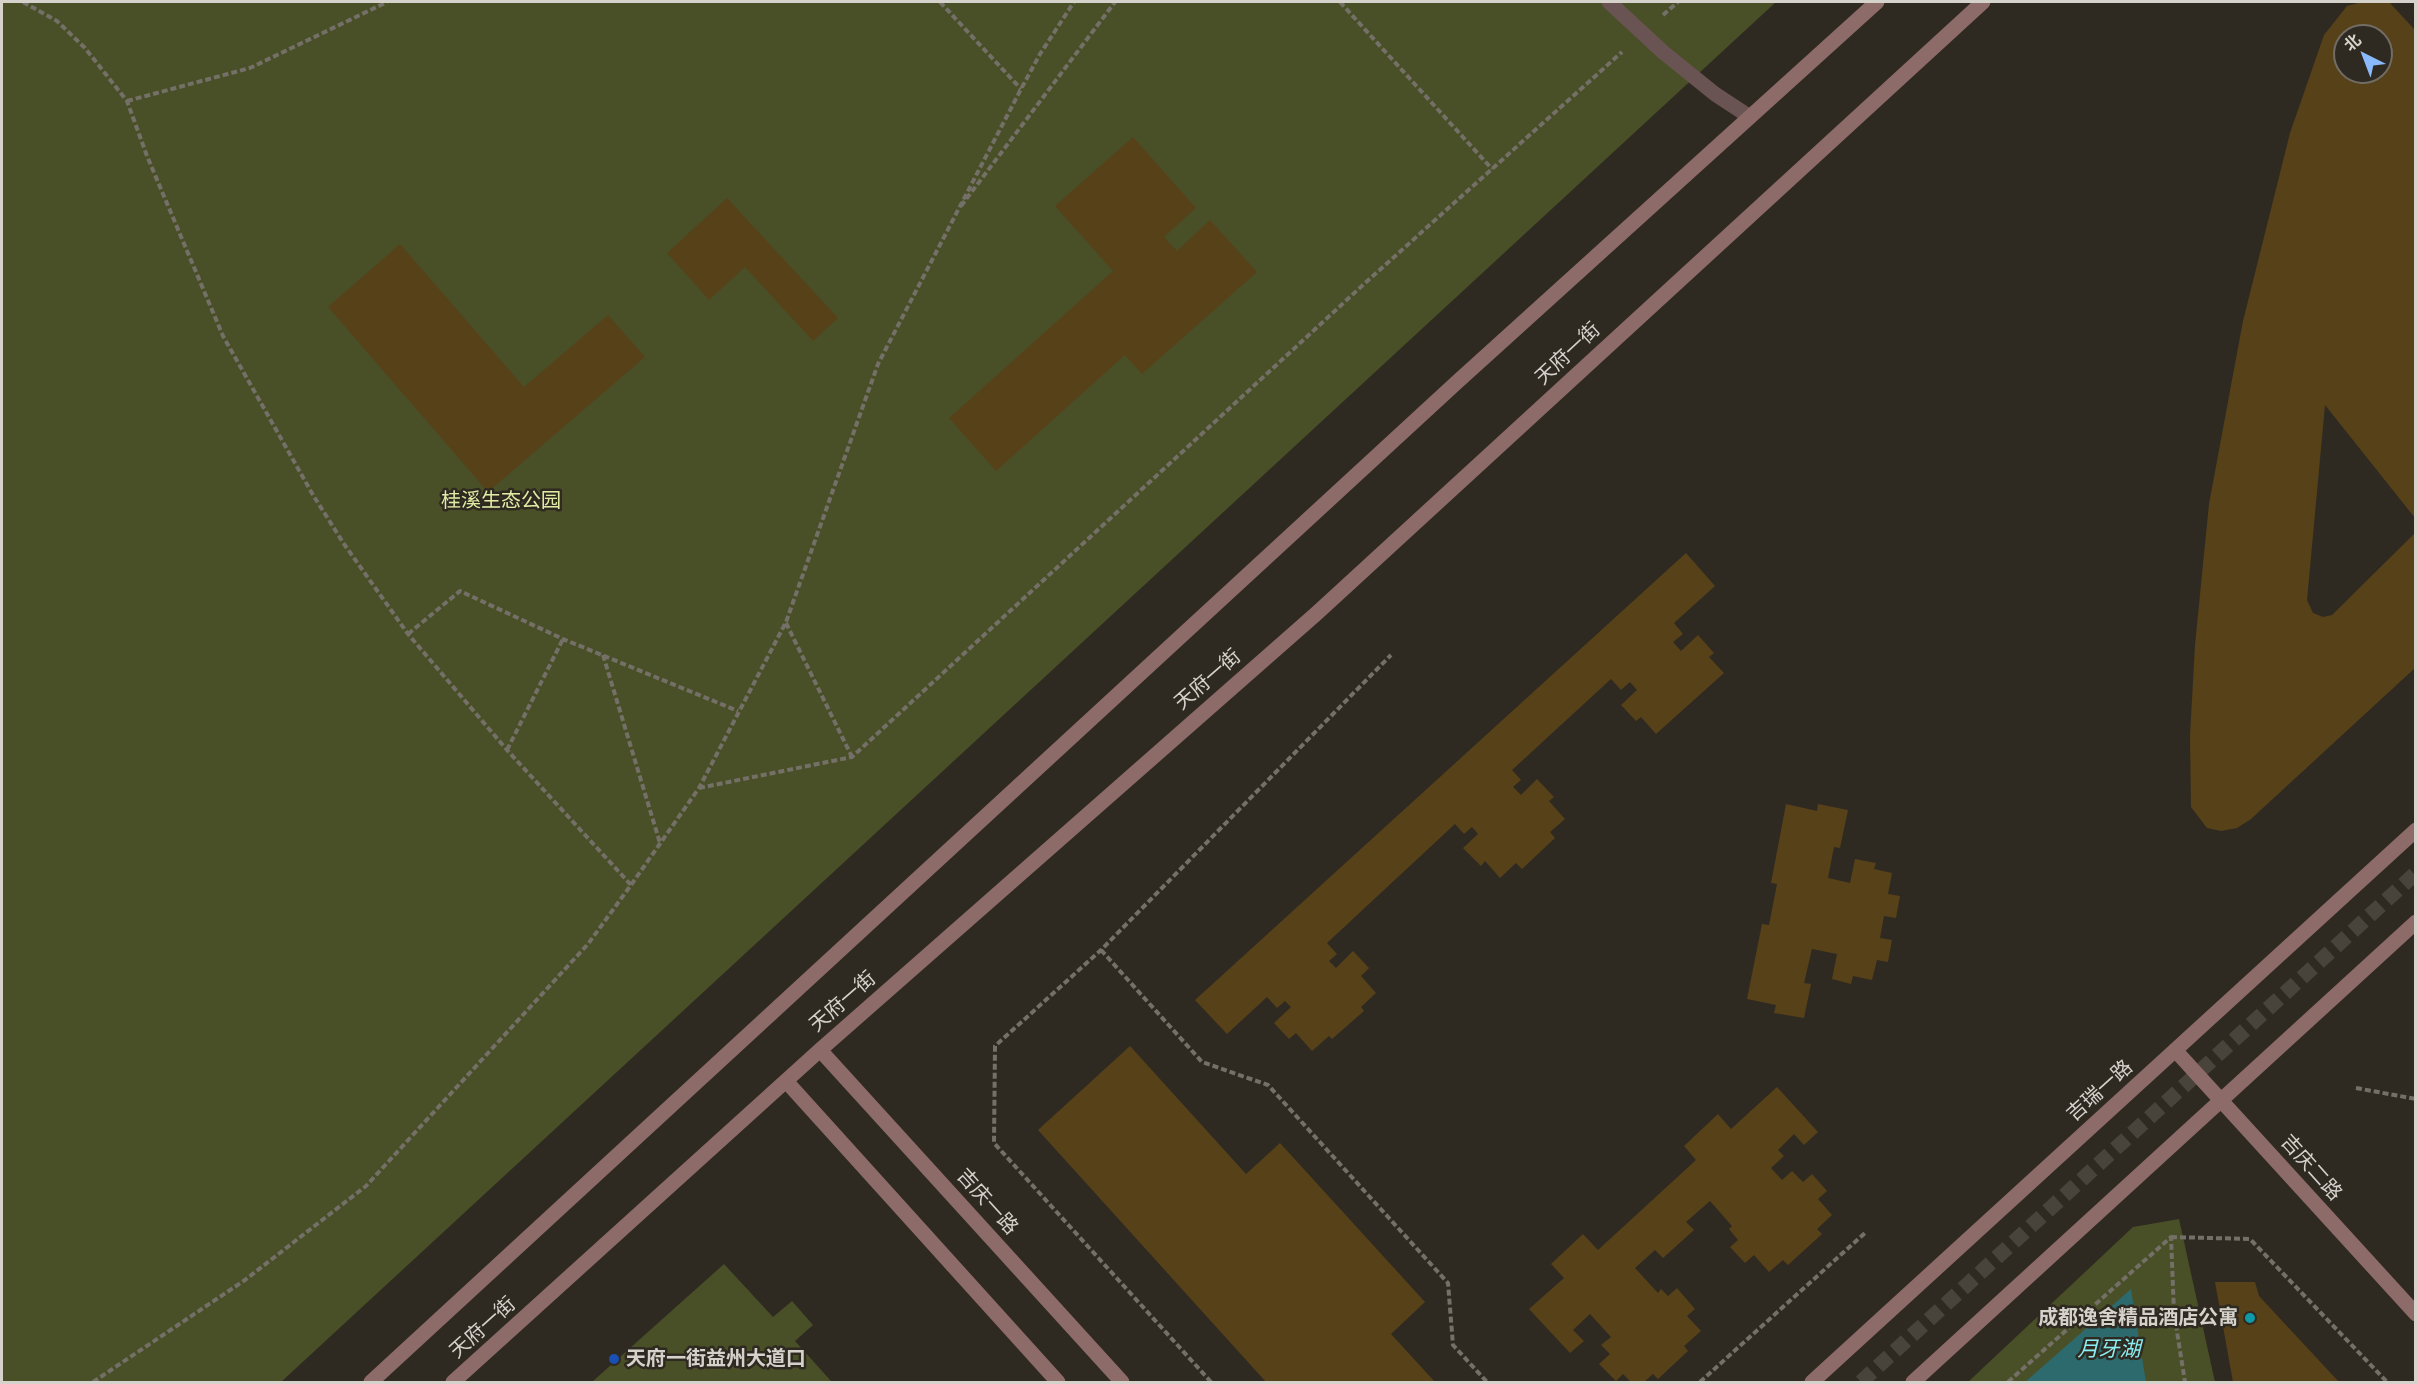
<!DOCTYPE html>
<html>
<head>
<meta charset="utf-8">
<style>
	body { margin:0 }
	#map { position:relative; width:2417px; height:1384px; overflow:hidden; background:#2f2a21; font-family:"PT Sans","Noto Sans SC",sans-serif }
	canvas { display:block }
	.frame { position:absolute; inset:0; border:3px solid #d5d2cc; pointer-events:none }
	.north { position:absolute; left:2333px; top:24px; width:60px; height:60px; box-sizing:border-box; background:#2f2a21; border:2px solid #716d65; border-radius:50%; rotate:318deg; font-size:16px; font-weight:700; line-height:24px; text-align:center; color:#d5d2cc }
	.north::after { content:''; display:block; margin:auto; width:21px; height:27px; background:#8abafc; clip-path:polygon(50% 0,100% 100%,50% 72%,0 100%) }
</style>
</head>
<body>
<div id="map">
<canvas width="2417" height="1384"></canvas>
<div class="frame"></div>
<div class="north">北</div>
</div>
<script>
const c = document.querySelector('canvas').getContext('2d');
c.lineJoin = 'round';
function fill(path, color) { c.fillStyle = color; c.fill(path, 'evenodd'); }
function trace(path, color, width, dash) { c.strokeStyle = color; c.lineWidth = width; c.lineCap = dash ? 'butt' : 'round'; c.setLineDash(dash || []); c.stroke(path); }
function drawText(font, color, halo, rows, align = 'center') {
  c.font = font + ' "PT Sans","Noto Sans SC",sans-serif'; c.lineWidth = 5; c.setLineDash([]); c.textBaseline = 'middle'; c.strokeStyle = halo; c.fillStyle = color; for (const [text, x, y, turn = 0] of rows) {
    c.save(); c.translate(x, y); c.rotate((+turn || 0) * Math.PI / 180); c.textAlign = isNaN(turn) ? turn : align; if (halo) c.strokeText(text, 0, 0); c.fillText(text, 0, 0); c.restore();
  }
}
const green = new Path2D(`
	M2,2H1776L281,1382H2Z
	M2179,1219L2215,1382H1968L2133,1227Z
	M724,1264L773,1317L792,1301L813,1325L795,1341L831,1381L829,1382H592Z`);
const water = new Path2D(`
	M2131,1289L2146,1382H2025Z`);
const building = new Path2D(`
	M2362,2H2389L2415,30V518L2325,405L2307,600L2313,613L2323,617L2332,615L2415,533V668L2251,819L2237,828L2221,831L2207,828L2191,807L2190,736L2195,645L2209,504L2243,321L2290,133L2324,35L2347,6ZM2345,36H2381V72H2345Z
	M1133,137L1196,208L1164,237L1177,251L1210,220L1257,272L1142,374L1125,355L996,471L949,418L1113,271L1055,206Z
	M727,198L838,318L813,341L745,267L709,300L667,253Z
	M400,244L524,387L608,315L645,357L488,492L328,307Z
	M1686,553L1715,586L1674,623L1683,634L1673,642L1681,651L1698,635L1714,653L1709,657L1724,673L1656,734L1641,717L1636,721L1621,705L1637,690L1630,682L1621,690L1611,679L1512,770L1521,780L1513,787L1521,795L1537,779L1554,797L1549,801L1565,819L1550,832L1555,838L1522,869L1516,863L1500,878L1485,861L1481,866L1463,848L1478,834L1472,827L1464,834L1455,824L1327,943L1337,954L1329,961L1336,968L1353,951L1369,968L1361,976L1376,993L1361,1007L1364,1011L1332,1039L1329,1036L1312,1051L1296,1033L1289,1039L1274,1023L1291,1007L1285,1001L1277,1008L1267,997L1227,1034L1195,1000Z
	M1786,804L1817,811L1818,804L1848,810L1840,848L1834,847L1828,878L1850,883L1855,859L1876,863L1874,869L1892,873L1888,894L1900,896L1896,918L1884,916L1880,938L1892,940L1888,962L1877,960L1872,980L1853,976L1851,984L1832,979L1837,954L1812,949L1804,983L1811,984L1804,1018L1774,1013L1776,1005L1747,999L1762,924L1769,925L1777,884L1771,883Z
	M1130,1046L1246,1174L1280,1143L1425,1302L1391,1334L1435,1382H1266L1038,1130Z
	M1777,1087L1818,1132L1804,1145L1794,1134L1778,1150L1784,1156L1771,1168L1782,1180L1792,1171L1803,1182L1812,1174L1827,1191L1818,1199L1832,1215L1817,1229L1822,1234L1788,1265L1783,1260L1769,1272L1754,1255L1745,1263L1730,1247L1738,1240L1729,1229L1732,1226L1710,1201L1686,1222L1694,1230L1663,1258L1655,1250L1635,1268L1658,1293L1661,1289L1668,1296L1677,1288L1695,1309L1687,1316L1701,1331L1684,1346L1688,1351L1658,1379L1653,1374L1644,1382H1631L1623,1374L1616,1381L1599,1364L1610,1354L1601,1345L1611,1337L1590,1314L1573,1330L1584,1341L1570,1353L1529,1309L1564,1278L1551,1264L1583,1234L1598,1250L1696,1160L1684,1146L1718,1114L1731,1129Z
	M2215,1282H2255L2259,1296L2339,1382H2233Z`);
const secondaryTunnel = new Path2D(`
	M1861,1382L2416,873`);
const path = new Path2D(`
	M23,2L57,21L85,48L127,101L147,156L223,336L313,495L344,544L408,634L507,750L631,885
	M940,2L1021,89
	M1340,2L1492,169
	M1663,15L1678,2
	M127,101L250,68L387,2
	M961,206L1115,2
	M786,623L852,757
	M408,634L460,591L563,639L738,711
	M603,655L660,843
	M507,750L563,639
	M699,788L852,757L1364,284L1622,52
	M1101,950L1202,1062L1268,1085L1448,1283L1453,1345L1487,1382
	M2356,1088L2416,1099
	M2171,1237L2250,1239L2387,1382
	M93,1382L245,1280L366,1186L588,944L631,885L699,788L786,622L878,364L1021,89L1040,54L1074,2
	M1211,1382L994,1143L995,1046L1101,950L1391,655
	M1700,1382L1866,1232
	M2008,1382L2171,1237L2174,1313L2185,1382`);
const lane = new Path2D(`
	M1609,2L1663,52L1715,94L1750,117`);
const secondary = new Path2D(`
	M820,1050L1122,1382
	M2175,1050L2416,1314
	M786,1081L1058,1382
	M371,1382L1456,383L1877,2
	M453,1382L820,1050L1317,613L1983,2
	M1812,1382L2416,830
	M1913,1382L2416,922`);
const markers = [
	[2250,1318,6,"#0f9aa8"],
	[614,1359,6,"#1a4fb4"]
];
const streetNames = [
	["天府一街",1568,354,-43],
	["天府一街",1208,680,-41],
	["天府一街",843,1002,-41],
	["吉瑞一路",2100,1091,-42],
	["吉庆二路",2311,1168,48],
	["吉庆一路",987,1202,48],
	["天府一街",483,1328,-42]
];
const parkNames = [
	["桂溪生态公园",501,501]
];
const poiNames = [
	["成都逸舍精品酒店公寓",2238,1318],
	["天府一街益州大道口",626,1359,"left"]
];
const waterNames = [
	["月牙湖",2109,1350]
];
fill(green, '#494f26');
fill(water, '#2c6a6d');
fill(building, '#574119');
trace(secondaryTunnel, '#48433b', 15, [15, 8]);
trace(path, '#747068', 4, [6, 3]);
trace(lane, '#6a5453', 15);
trace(secondary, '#8d6b69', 15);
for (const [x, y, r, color] of markers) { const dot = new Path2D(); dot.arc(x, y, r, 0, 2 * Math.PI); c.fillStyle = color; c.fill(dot); trace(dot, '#2f2a21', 2); }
drawText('20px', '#d5d2cc', '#2f2a21', streetNames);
drawText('20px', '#e0eca4', '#2f2a21', parkNames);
drawText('bold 20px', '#d5d2cc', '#2f2a21', poiNames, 'right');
drawText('italic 21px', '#8beef2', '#2f2a21', waterNames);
</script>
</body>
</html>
